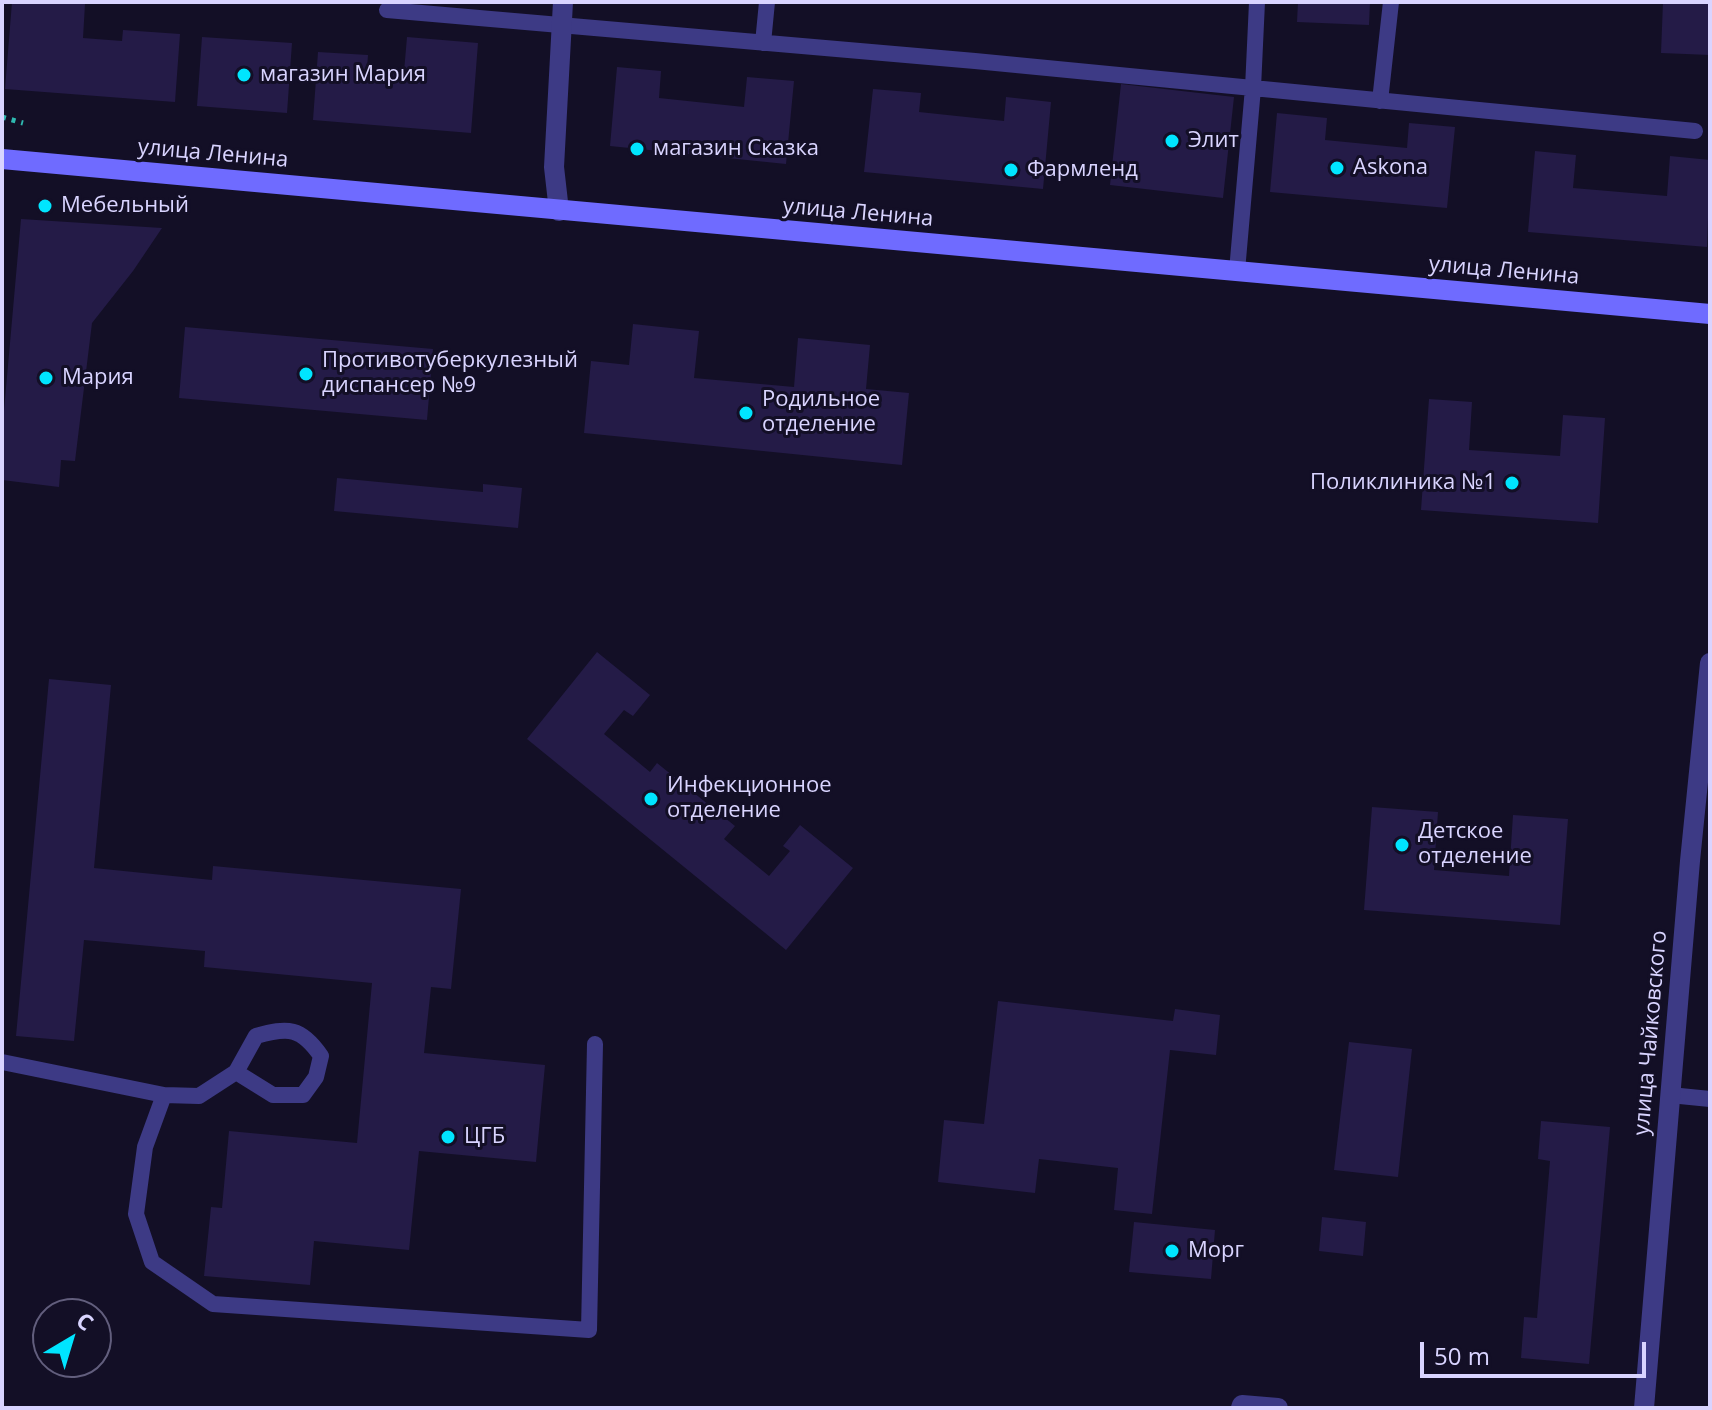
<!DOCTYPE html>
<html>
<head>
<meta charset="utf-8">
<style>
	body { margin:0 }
	#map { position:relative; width:1712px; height:1410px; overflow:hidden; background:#130f26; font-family:"Open Sans",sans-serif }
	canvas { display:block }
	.frame { position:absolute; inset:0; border:4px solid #d9d4ff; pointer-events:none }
	.north { position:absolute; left:32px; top:1298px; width:80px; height:80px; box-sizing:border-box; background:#130f26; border:2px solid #625e7d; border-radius:50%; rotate:38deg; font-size:22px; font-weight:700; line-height:32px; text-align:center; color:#d9d4ff }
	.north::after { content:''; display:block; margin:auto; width:28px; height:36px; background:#00e5ff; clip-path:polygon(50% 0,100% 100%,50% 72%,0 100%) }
	.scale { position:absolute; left:1420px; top:1342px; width:226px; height:36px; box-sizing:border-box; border:4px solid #d9d4ff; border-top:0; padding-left:10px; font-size:24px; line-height:28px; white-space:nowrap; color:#d9d4ff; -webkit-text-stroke:6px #130f26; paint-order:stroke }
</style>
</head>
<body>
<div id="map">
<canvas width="1712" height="1410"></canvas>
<div class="frame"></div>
<div class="north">С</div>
<div class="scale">50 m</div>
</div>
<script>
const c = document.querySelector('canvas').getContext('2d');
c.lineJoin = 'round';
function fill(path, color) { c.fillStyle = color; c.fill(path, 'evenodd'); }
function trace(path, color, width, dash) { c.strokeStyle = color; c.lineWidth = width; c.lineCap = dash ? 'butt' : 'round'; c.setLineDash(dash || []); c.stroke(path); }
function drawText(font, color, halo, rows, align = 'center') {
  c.font = font + ' "Open Sans",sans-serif'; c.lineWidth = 6; c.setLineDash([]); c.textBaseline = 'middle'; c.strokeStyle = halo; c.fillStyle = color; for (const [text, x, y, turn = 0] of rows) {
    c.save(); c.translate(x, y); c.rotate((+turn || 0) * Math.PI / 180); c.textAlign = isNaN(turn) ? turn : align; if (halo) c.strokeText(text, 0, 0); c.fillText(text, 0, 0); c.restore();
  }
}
const building = new Path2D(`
	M12,2L85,4L83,38L122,41L123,30L180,34L175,102L5,89Z
	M1298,2H1370L1369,25L1297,22Z
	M1663,2H1710V55L1661,53Z
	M202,37L292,43L287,113L197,106Z
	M407,37L478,43L471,133L313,120L318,52L368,55L367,69L404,72Z
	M617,67L661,71L659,98L744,107L747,77L794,81L786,164L610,146Z
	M1121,84L1234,97L1223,198L1110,185Z
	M873,89L921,93L919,112L1004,121L1006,97L1051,102L1043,189L864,172Z
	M1277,113L1327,118L1325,140L1407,148L1409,123L1455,127L1447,208L1270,192Z
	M1535,151L1576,155L1573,188L1667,196L1670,156L1710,160L1707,247L1528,232Z
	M21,219L162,228L133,271L92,323L75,461L61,460L59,487L2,480V433Z
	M633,324L699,331L694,378L794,387L798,338L870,345L866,389L909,393L902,465L584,433L591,361L629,365Z
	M185,327L433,349L427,420L179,398Z
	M1429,399L1472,402L1469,450L1560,456L1563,415L1605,418L1598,523L1421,510Z
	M337,478L483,492V484L522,488L518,528L334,511Z
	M597,652L650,695L633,716L624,710L604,734L650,772L657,763L735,826L724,839L769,876L790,851L783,846L800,825L853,868L786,950L527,739Z
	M49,679L111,685L94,868L212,880L213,866L461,889L451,989L431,987L424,1053L545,1065L536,1162L419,1151L409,1250L314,1241L310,1285L204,1276L211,1207L222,1208L229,1131L357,1143L372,983L204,967L205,951L84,940L74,1041L16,1036Z
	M1372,807L1438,812L1434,870L1509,876L1513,815L1568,819L1560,925L1364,910Z
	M998,1001L1173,1021L1175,1009L1220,1015L1216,1055L1170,1050L1152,1214L1114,1210L1118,1168L1039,1159L1035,1193L938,1182L944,1120L984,1124Z
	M1349,1042L1412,1049L1398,1177L1334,1170Z
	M1541,1121L1610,1127L1589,1364L1521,1358L1524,1317L1537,1318L1550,1161L1538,1159Z
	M1322,1217L1366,1222L1363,1256L1319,1251Z
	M1134,1222L1215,1230L1211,1279L1129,1272Z`);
const path = new Path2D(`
	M2,117L23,123`);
const service = new Path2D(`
	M387,10L975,61L1695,131
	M763,43L767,2
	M1380,101L1391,2
	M1237,271L1253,88L1257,2
	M2,1062L164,1095L145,1147L136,1214L152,1262L213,1304L589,1330L595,1044
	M164,1095L199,1096L236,1072L256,1036C288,1027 301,1027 321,1056L316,1077L303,1095H273L236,1072
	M1670,1095L1710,1099`);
const minor = new Path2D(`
	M1241,1408L1242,1405L1278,1408
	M1644,1408L1690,861L1710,663`);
const tertiary = new Path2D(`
	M559,211L554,167L563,2`);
const secondary = new Path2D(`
	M2,159L1710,314`);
const markers = [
	[244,75,8,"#00e5ff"],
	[1172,141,8,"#00e5ff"],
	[637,149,8,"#00e5ff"],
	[1337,168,8,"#00e5ff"],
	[1011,170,8,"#00e5ff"],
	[45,206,8,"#00e5ff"],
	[306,374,8,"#00e5ff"],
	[46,378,8,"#00e5ff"],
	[746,413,8,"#00e5ff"],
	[1512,483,8,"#00e5ff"],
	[651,799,8,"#00e5ff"],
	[1402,845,8,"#00e5ff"],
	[448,1137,8,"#00e5ff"],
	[1172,1251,8,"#00e5ff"]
];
const poiNames = [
	["магазин Мария",260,75],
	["Элит",1188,141],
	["магазин Сказка",653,149],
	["Askona",1353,168],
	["Фармленд",1027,170],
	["Мебельный",61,206],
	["Противотуберкулезный",322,361],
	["диспансер №9",322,386],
	["Мария",62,378],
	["Родильное",762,400],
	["отделение",762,425],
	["Поликлиника №1",1496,483,"right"],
	["Инфекционное",667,786],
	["отделение",667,811],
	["Детское",1418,832],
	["отделение",1418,857],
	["ЦГБ",464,1137],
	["Морг",1188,1251]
];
const streetNames = [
	["улица Ленина",213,154,5],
	["улица Ленина",858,213,5],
	["улица Ленина",1504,271,5],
	["улица Чайковского",1651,1033,-85]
];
fill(building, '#241b47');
trace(path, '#2fb8b0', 5, [4, 6]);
trace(service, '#3d3a85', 16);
trace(minor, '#3d3a85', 20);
trace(tertiary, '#3d3a85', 20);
trace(secondary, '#6f6bff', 20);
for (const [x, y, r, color] of markers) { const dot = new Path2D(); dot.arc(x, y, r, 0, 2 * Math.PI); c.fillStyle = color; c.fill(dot); trace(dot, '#130f26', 3); }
drawText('22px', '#d9d4ff', '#130f26', poiNames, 'left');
drawText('22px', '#d9d4ff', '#130f26', streetNames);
</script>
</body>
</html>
